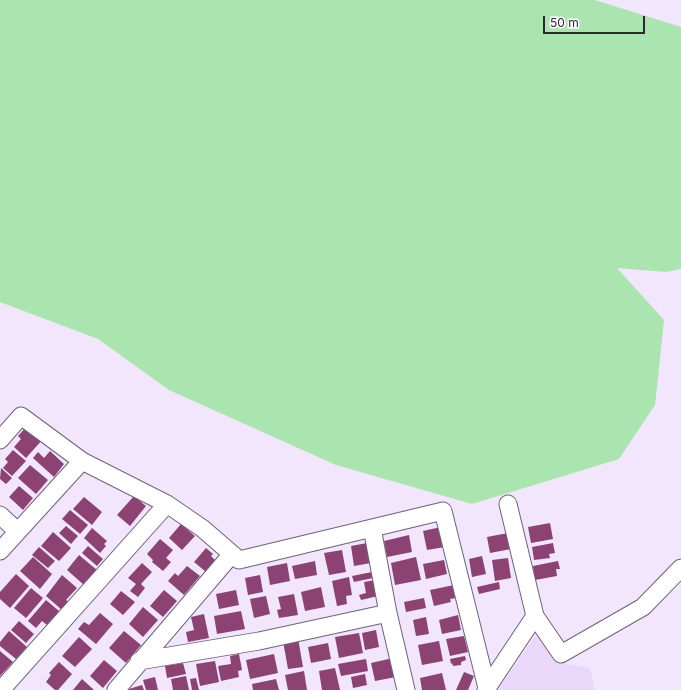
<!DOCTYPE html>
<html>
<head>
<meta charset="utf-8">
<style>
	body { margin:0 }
	#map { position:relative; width:681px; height:690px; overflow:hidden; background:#f1e6fc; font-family:Inter,sans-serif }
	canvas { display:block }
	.scale { position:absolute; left:543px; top:16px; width:102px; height:18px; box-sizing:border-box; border:2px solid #2d2832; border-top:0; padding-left:5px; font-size:12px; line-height:14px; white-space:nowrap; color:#2d2832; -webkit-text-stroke:3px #fff; paint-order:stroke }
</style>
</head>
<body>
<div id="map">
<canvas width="681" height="690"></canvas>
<div class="scale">50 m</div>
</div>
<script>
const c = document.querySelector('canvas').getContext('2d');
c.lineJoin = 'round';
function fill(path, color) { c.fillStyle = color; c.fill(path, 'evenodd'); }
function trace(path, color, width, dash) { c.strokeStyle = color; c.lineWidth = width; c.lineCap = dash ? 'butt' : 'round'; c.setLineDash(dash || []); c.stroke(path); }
const built = new Path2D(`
	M536,635L562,663L590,668L595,690H498Z`);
const green = new Path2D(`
	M0,0H595L681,27V269L666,272L617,268L664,320L655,405L619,459L472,504L336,465L169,390L98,339L0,302Z`);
const building = new Path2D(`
	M28,425L43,439L26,458L14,447L21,439L18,436Z
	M13,450L26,461L12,476L3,468L8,462L5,459Z
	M50,451L64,464L54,477L33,458L38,452L44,458Z
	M30,465L48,480L36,494L18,478Z
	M1,468L12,478L6,484L0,479Z
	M19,486L33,498L23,510L9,497Z
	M134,496L146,506L130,526L117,515Z
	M84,497L102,512L92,525L73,509Z
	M70,510L88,525L80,534L62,519Z
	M550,523L553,539L531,543L528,527Z
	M181,524L195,536L182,550L169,538Z
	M66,526L78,536L71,544L59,533Z
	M441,527L445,547L427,550L423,531Z
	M92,528L107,541L104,544L106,546L100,553L84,538Z
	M53,532L71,548L59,561L41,546Z
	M508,533L511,549L490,553L487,537Z
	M409,535L412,552L387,557L384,541Z
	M160,539L173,550L166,558L171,562L163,571L152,562L153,560L147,554Z
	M367,543L371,563L354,566L351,546Z
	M553,543L555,553L549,554L550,558L534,560L532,547Z
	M88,546L103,559L97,566L82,553Z
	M39,547L55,561L48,568L32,555Z
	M206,548L213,554L211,556L216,561L206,572L194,562Z
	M342,550L346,572L329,575L324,553Z
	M79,555L97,570L84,585L67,570Z
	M482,556L486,574L472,577L469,559Z
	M33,557L52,574L40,589L20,571Z
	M416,557L421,580L395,585L391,563Z
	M508,558L511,578L495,581L492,560Z
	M444,560L447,574L426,579L423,564Z
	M315,561L317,575L295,579L292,566Z
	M558,561L560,569H556L557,576L535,580L533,566Z
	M142,563L152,572L141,584L145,588L138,597L130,591L136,584L128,578Z
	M287,563L290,581L270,585L267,567Z
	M187,566L200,576L184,595L168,581L175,573L178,576Z
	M372,572L373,578L354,582L352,576Z
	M16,574L29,586L10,608L0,599V592Z
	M62,575L77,588L66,600L69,602L62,610L46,596Z
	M260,575L263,592L248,595L245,578Z
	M349,577L352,595L346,596L347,604L337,606L332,581Z
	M375,580L378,596L361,600L359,595L366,593L364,582Z
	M499,582L500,589L479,594L477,587Z
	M454,585L456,598L450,599L451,602L434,606L430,590Z
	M321,587L325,607L305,611L301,592Z
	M31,588L43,598L26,618L14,608Z
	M164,590L177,601L163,617L150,606Z
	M236,590L239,605L219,609L216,594Z
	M121,591L135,602L123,615L110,604Z
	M294,594L298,615L279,618L277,610L281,609L278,597Z
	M266,596L270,614L254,618L250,599Z
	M424,598L426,608L406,612L404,602Z
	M46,600L59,611L47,625L42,621L36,628L28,621Z
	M143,607L158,620L143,637L129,624Z
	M241,611L245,629L217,634L214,616Z
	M100,613L113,624L96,644L78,629L84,622L89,625Z
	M204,614L209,638L188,642L186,632L194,630L191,617Z
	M458,615L461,630L442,634L439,620Z
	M426,617L429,634L416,636L413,620Z
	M19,621L34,634L26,643L11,630Z
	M376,630L379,647L365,650L362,633Z
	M9,631L27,647L16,659L0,646V642Z
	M124,631L141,645L126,663L109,648Z
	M359,633L363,653L339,658L335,637Z
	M464,636L468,652L450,656L446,639Z
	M79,637L92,649L75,667L62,656Z
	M298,638L303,667L288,669L283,641Z
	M439,641L443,661L422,665L418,645Z
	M328,643L331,659L311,663L308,647Z
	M0,651L13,662L0,676Z
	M239,654L242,670L238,671L239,677L221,681L218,666L231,664L230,656Z
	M274,654L278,673L250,679L246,660Z
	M465,656L466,660L461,662V665L453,666L452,663L451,664L450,659Z
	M393,658L396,677L375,681L371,663Z
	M366,659L368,671L341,676L338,664Z
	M104,660L117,671L103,688L90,676Z
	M215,661L219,682L200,686L196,664Z
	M59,662L72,674L58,690H55L46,682L51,675L49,673Z
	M183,663L186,674L167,678L165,666Z
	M335,668L340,690H322L319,671Z
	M304,671L307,690H288L285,675Z
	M464,672L474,676L468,690H456Z
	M442,673L446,690H422L420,678Z
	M365,674L367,685L353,688L351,677Z
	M186,676L189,690H173L171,679Z
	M155,677L158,690H146L143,680Z
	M196,678L199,690H192L190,679Z
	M82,679L94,690H73Z
	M276,679L279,690H253L252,684Z
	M142,685L144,690H129V689Z`);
const minor = new Path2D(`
	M0,440L21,416L82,461
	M508,504L535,616
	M0,515L17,531
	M372,528L388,613L406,690
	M0,551L82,461L167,504L202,528L239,560L443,511L487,688L486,690
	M139,661L259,641L388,613
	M487,688L535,616L561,654L643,607L681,568
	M1,690L167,504
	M116,690L232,554`);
fill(built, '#e9d8fa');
fill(green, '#aae5b0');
fill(building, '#8c4374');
trace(minor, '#6f627a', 19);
trace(minor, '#fff', 17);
</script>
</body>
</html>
